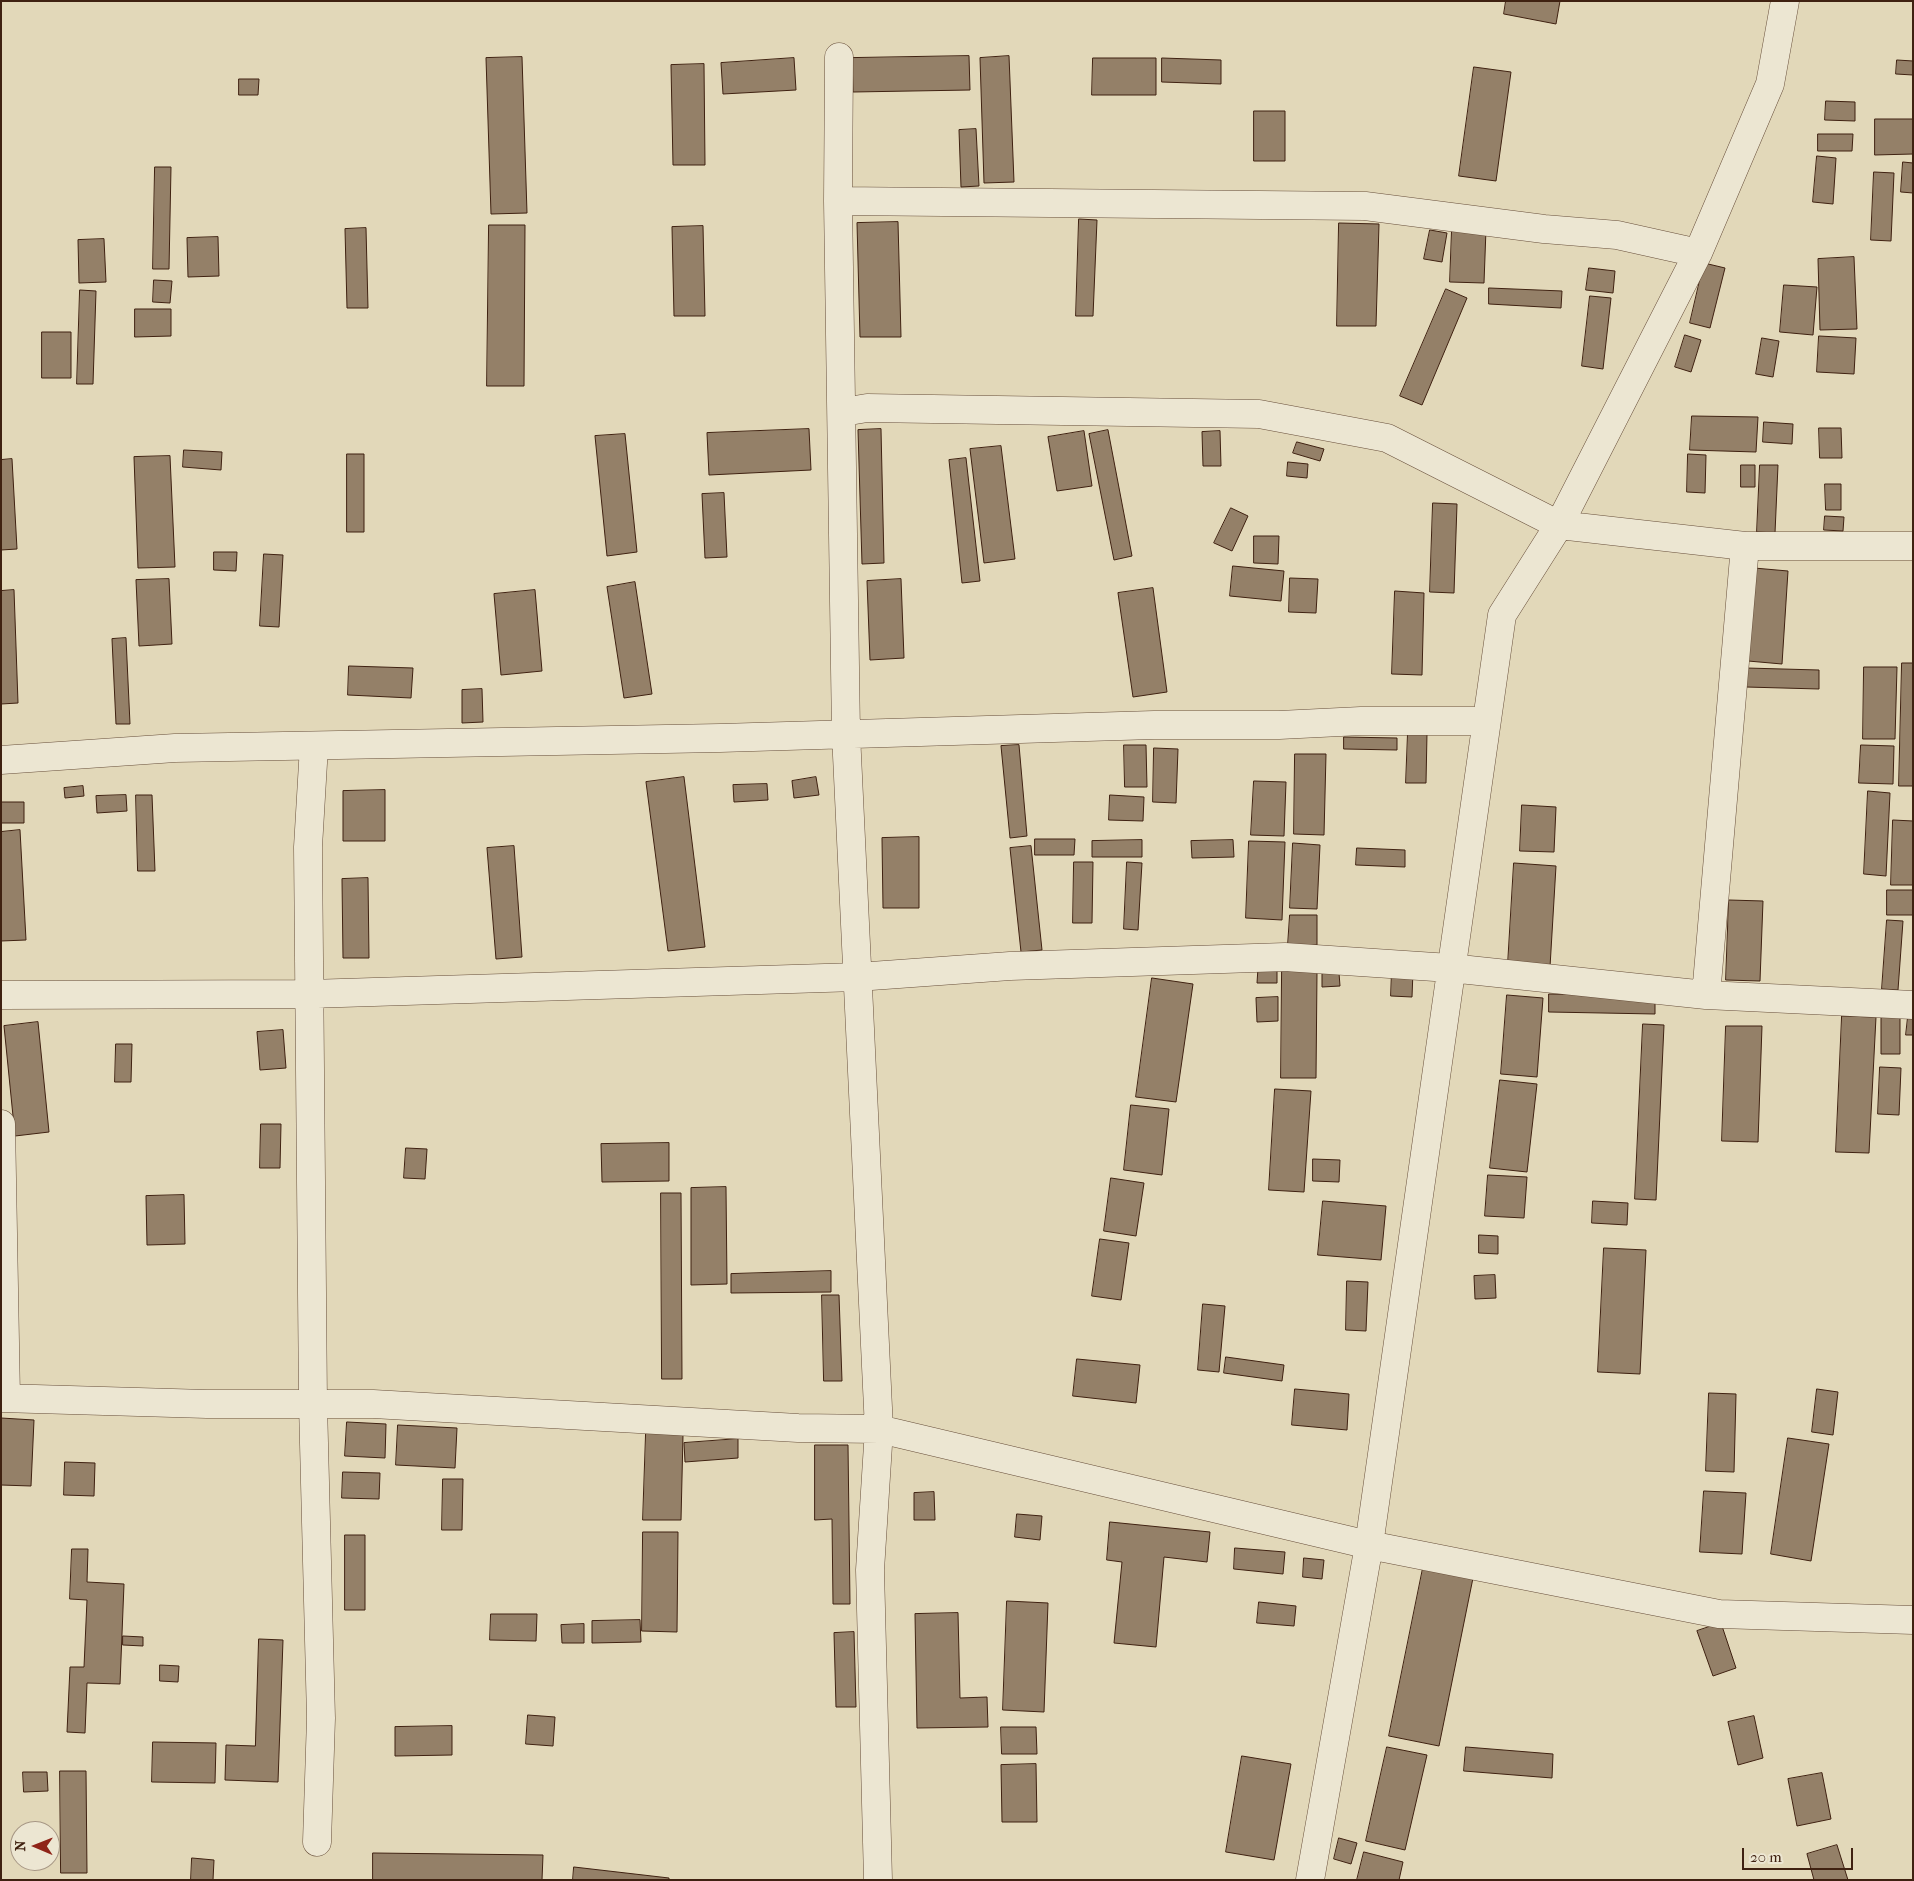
<!DOCTYPE html>
<html>
<head>
<meta charset="utf-8">
<style>
	body { margin:0 }
	#map { position:relative; width:1914px; height:1881px; overflow:hidden; background:#e2d8b9; font-family:"IM FELL French Canon",serif }
	canvas { display:block }
	.frame { position:absolute; inset:0; border:2px solid #3f2111; pointer-events:none }
	.north { position:absolute; left:10px; top:1821px; width:50px; height:50px; box-sizing:border-box; background:#ece6d2; border:1px solid #a79785; border-radius:50%; rotate:271deg; font-size:14px; font-weight:700; line-height:20px; text-align:center; color:#3f2111 }
	.north::after { content:''; display:block; margin:auto; width:18px; height:22px; background:#8f2418; clip-path:polygon(50% 0,100% 100%,50% 72%,0 100%) }
	.scale { position:absolute; left:1742px; top:1848px; width:111px; height:22px; box-sizing:border-box; border:2px solid #3f2111; border-top:0; padding-left:6px; font-size:15px; line-height:18px; white-space:nowrap; color:#3f2111; -webkit-text-stroke:4px #ece6d2; paint-order:stroke }
</style>
</head>
<body>
<div id="map">
<canvas width="1914" height="1881"></canvas>
<div class="frame"></div>
<div class="north">N</div>
<div class="scale">20 m</div>
</div>
<script>
const c = document.querySelector('canvas').getContext('2d');
c.lineJoin = 'round';
function fill(path, color) { c.fillStyle = color; c.fill(path, 'evenodd'); }
function trace(path, color, width, dash) { c.strokeStyle = color; c.lineWidth = width; c.lineCap = dash ? 'butt' : 'round'; c.setLineDash(dash || []); c.stroke(path); }
const building = new Path2D(`
	M1506,1H1560L1556,24L1504,14Z
	M969,56L970,90L853,92L852,58Z
	M1009,56L1014,182L984,183L980,58Z
	M522,57L527,213L491,214L486,58Z
	M794,58L796,90L723,94L721,63Z
	M1093,58H1156V95H1092Z
	M1162,58L1221,60V84L1162,82Z
	M1897,60L1913,61V75L1896,74Z
	M704,64L705,165H673L671,65Z
	M1474,67L1511,72L1496,181L1459,176Z
	M239,79H259L258,95H239Z
	M1826,101L1855,102V121L1825,120Z
	M1254,111H1285V161H1254Z
	M1875,119H1913V154L1875,155Z
	M976,129L979,186L961,187L959,130Z
	M1818,134H1853L1852,151H1818Z
	M1817,156L1836,158L1833,204L1813,202Z
	M1903,162L1913,163V193L1901,192Z
	M155,167H171L169,269H153Z
	M1874,172L1894,173L1891,241L1871,240Z
	M1079,219L1097,220L1093,316H1076Z
	M898,222L901,337H860L857,223Z
	M1339,223L1379,224L1376,326H1337Z
	M489,225H525L524,386H487Z
	M703,226L705,316H674L672,227Z
	M366,228L368,308H347L345,229Z
	M1452,229H1486L1484,283L1450,282Z
	M1430,230L1447,233L1442,262L1424,259Z
	M218,237L219,276L188,277L187,238Z
	M104,239L106,282L79,283L78,240Z
	M1854,257L1857,329L1820,330L1818,259Z
	M1704,263L1725,268L1710,328L1690,323Z
	M1589,268L1615,271L1613,293L1586,290Z
	M154,280L172,281L170,303L153,302Z
	M1784,285L1817,287L1813,335L1780,332Z
	M1489,288L1562,291L1561,308L1489,304Z
	M1446,289L1467,298L1422,405L1400,396Z
	M80,290L96,291L93,384H77Z
	M1590,296L1611,298L1603,369L1582,366Z
	M135,309H171V336L135,337Z
	M42,332H71V378H42Z
	M1685,335L1701,340L1691,372L1675,367Z
	M1819,336L1856,338L1854,374L1817,372Z
	M1762,338L1779,341L1773,377L1756,374Z
	M1692,416L1758,417L1756,452L1690,450Z
	M1764,422L1793,424L1792,444L1763,442Z
	M1819,428H1841L1842,458H1820Z
	M809,429L811,470L709,475L707,433Z
	M881,429L884,563L862,564L858,430Z
	M1108,430L1132,556L1114,560L1089,434Z
	M1084,431L1092,486L1057,491L1048,437Z
	M1220,431L1221,466H1203L1202,432Z
	M625,434L637,552L607,556L595,436Z
	M1297,442L1324,449L1320,461L1293,453Z
	M1001,446L1015,559L984,563L970,449Z
	M184,450L222,452L221,470L183,467Z
	M347,454H364V532H347Z
	M1688,454L1706,455L1705,493L1687,492Z
	M170,456L175,567L138,568L134,457Z
	M966,458L980,581L962,583L949,460Z
	M12,459L17,549L1,550V460Z
	M1288,462L1308,464L1307,478L1287,476Z
	M1741,465H1755V487H1741Z
	M1760,465H1778L1775,533L1757,532Z
	M1825,484H1841V510H1826Z
	M724,493L727,557L705,558L702,494Z
	M1433,503L1457,504L1454,593L1430,592Z
	M1231,508L1248,516L1232,551L1214,543Z
	M1825,516L1844,517L1843,531L1824,530Z
	M1254,536H1279L1278,564L1254,563Z
	M214,552H237L236,571L214,570Z
	M264,554L283,555L279,627L260,626Z
	M1233,566L1284,571L1281,601L1230,596Z
	M1754,568L1788,571L1782,664L1748,661Z
	M1290,578L1318,579L1316,613L1289,612Z
	M169,579L172,644L139,646L136,580Z
	M901,579L904,658L870,660L867,581Z
	M635,582L652,694L624,698L607,587Z
	M1153,588L1167,692L1133,697L1118,593Z
	M14,590L18,703L1,704V591Z
	M535,590L542,671L501,675L494,594Z
	M1395,591L1424,593L1422,675L1392,674Z
	M126,638L130,724H116L112,639Z
	M1902,663H1913V786H1899Z
	M349,666L413,668L411,698L348,695Z
	M1864,667H1897L1895,739H1863Z
	M1746,668L1819,670V689L1746,687Z
	M482,689L483,722L462,723V690Z
	M1408,732L1427,733L1426,783H1406Z
	M1344,737L1397,738V750L1344,749Z
	M1019,745L1027,836L1010,838L1001,746Z
	M1124,745H1146L1147,787H1125Z
	M1861,745L1894,746L1893,784L1859,783Z
	M1154,748L1178,749L1176,803L1153,802Z
	M1295,754H1326L1324,835L1294,834Z
	M684,777L705,947L668,951L646,782Z
	M816,777L819,795L794,798L792,781Z
	M1254,781L1286,782L1284,836L1251,835Z
	M767,784L768,800L734,802L733,785Z
	M83,786L84,796L65,798L64,788Z
	M385,790V841H343V791Z
	M1868,791L1890,793L1886,876L1864,874Z
	M126,795L127,811L97,813L96,796Z
	M136,795H152L155,871H138Z
	M1110,795L1144,797L1143,821L1109,820Z
	M1,802H24V823H1Z
	M1522,805L1556,807L1554,852L1520,851Z
	M1893,820L1913,821V885H1891Z
	M20,830L26,940L1,941V832Z
	M919,837V908H883L882,838Z
	M1035,839H1075L1074,855H1035Z
	M1142,840V857H1092V841Z
	M1233,840L1234,857L1192,858L1191,841Z
	M1249,841L1285,842L1282,920L1246,918Z
	M1293,843L1320,845L1317,909L1290,908Z
	M514,846L522,957L496,959L487,848Z
	M1031,846L1042,950L1021,952L1010,848Z
	M1357,848L1405,850V867L1356,865Z
	M1074,862H1093L1092,923H1073Z
	M1127,862L1142,863L1138,930L1124,929Z
	M1514,863L1556,866L1550,967L1508,964Z
	M368,878L369,958H343L342,879Z
	M1887,890H1913V915H1887Z
	M1729,900L1763,901L1760,981L1726,980Z
	M1290,915H1317V945H1288Z
	M1887,920L1903,921L1898,990L1882,989Z
	M1277,967V983H1257L1258,968Z
	M1392,970L1413,971L1412,997L1391,996Z
	M1282,971L1317,972L1316,1078H1281Z
	M1339,973L1340,986L1322,987V974Z
	M1152,978L1193,984L1176,1102L1136,1097Z
	M1549,994L1655,996V1014L1549,1012Z
	M1507,995L1543,998L1537,1077L1501,1074Z
	M1278,997V1021L1257,1022L1256,998Z
	M1842,1016L1876,1017L1869,1153L1836,1152Z
	M1900,1017V1054H1881V1018Z
	M1908,1017H1913V1035H1906Z
	M38,1022L49,1132L15,1136L4,1026Z
	M1643,1024L1664,1025L1656,1200L1635,1199Z
	M1726,1026H1762L1758,1142L1722,1141Z
	M283,1030L286,1068L260,1070L257,1032Z
	M116,1044H132L131,1082H115Z
	M1880,1067L1901,1068L1899,1115L1878,1114Z
	M1500,1080L1537,1084L1527,1172L1490,1168Z
	M1275,1089L1311,1091L1304,1192L1269,1190Z
	M1131,1105L1169,1109L1162,1175L1124,1170Z
	M261,1124H281L280,1168H260Z
	M669,1143V1181L602,1182L601,1144Z
	M406,1148L427,1149L425,1179L404,1178Z
	M1313,1159L1340,1160L1339,1182L1313,1181Z
	M1488,1175L1527,1177L1524,1218L1485,1216Z
	M1111,1178L1144,1183L1136,1236L1104,1231Z
	M726,1187L727,1284L691,1285V1188Z
	M661,1193H681L682,1379H662Z
	M184,1195L185,1244L147,1245L146,1196Z
	M1323,1201L1386,1206L1381,1260L1318,1255Z
	M1593,1201L1628,1203L1627,1225L1592,1223Z
	M1479,1235L1498,1236V1254L1479,1253Z
	M1100,1239L1129,1243L1121,1300L1092,1296Z
	M1604,1248L1646,1250L1640,1374L1598,1372Z
	M831,1271V1292L731,1293V1274Z
	M1495,1275L1496,1298L1475,1299L1474,1276Z
	M1347,1281L1368,1282L1366,1331L1346,1330Z
	M822,1295H839L842,1381H824Z
	M1203,1304L1225,1306L1219,1372L1198,1370Z
	M1226,1357L1284,1365L1282,1381L1224,1373Z
	M1077,1359L1140,1365L1136,1403L1073,1396Z
	M1295,1389L1349,1394L1347,1430L1292,1425Z
	M1817,1389L1838,1392L1833,1435L1812,1432Z
	M1709,1393L1736,1394L1734,1472L1706,1471Z
	M1,1418L34,1420L31,1486L1,1485Z
	M347,1422L386,1424L385,1458L345,1456Z
	M398,1425L457,1428L455,1468L396,1465Z
	M646,1433L683,1435L681,1520H643Z
	M1788,1438L1829,1444L1811,1561L1771,1554Z
	M738,1439V1458L685,1462L684,1443Z
	M815,1445H848L850,1604H833L832,1519L815,1520Z
	M65,1462L95,1463L94,1496L64,1495Z
	M343,1472L380,1473L379,1499L342,1498Z
	M443,1479H463L462,1530H442Z
	M1704,1491L1746,1493L1742,1554L1700,1552Z
	M934,1492L935,1520H914V1493Z
	M1017,1514L1042,1516L1040,1540L1015,1537Z
	M1110,1522L1210,1532L1207,1562L1164,1557L1156,1647L1114,1643L1122,1562L1107,1560Z
	M643,1532H678L677,1632L642,1631Z
	M345,1535H365V1610H345Z
	M1235,1548L1285,1552L1283,1574L1234,1569Z
	M72,1549H88L87,1582L124,1584L120,1684L87,1683L85,1733L67,1732L70,1667H84L87,1600L70,1599Z
	M1304,1558L1324,1560L1322,1579L1303,1577Z
	M1423,1568L1473,1578L1439,1746L1389,1736Z
	M1007,1601L1048,1603L1044,1712L1003,1710Z
	M1259,1602L1296,1606L1294,1626L1257,1623Z
	M958,1613L960,1698L987,1697L988,1727L917,1728L915,1614Z
	M491,1614H537L536,1641L490,1640Z
	M640,1620L641,1642L592,1643V1621Z
	M1721,1623L1736,1668L1713,1676L1697,1631Z
	M584,1624V1643H562L561,1625Z
	M854,1632L856,1707H836L834,1633Z
	M123,1636L143,1637V1646L123,1645Z
	M259,1639L283,1640L278,1782L225,1780L226,1745L255,1746Z
	M160,1665L179,1666L178,1682L160,1681Z
	M528,1715L555,1717L553,1746L526,1744Z
	M1754,1716L1763,1758L1738,1765L1728,1722Z
	M452,1726V1755L395,1756V1727Z
	M1001,1727H1036L1037,1754H1002Z
	M153,1742L216,1743L215,1783L152,1782Z
	M1387,1747L1427,1755L1405,1850L1366,1841Z
	M1466,1747L1553,1754L1552,1778L1464,1771Z
	M1242,1756L1291,1764L1274,1860L1226,1852Z
	M1036,1764L1037,1822H1002L1001,1765Z
	M60,1771H86L87,1873H61Z
	M23,1772H47L48,1791L24,1792Z
	M1822,1773L1831,1819L1797,1826L1788,1779Z
	M1339,1838L1357,1843L1351,1864L1334,1859Z
	M1837,1845L1848,1880H1814L1807,1854Z
	M1364,1852L1403,1862L1399,1880H1357Z
	M373,1853L543,1855L542,1880H373Z
	M192,1858L214,1860L213,1880H191Z
	M574,1867L669,1878V1880H573Z`);
const street = new Path2D(`
	M839,57L838,201L846,734L879,1429L870,1570L878,1880
	M838,201L1365,206L1544,229L1617,235L1698,253
	M843,412L867,408L1259,414L1387,438L1559,525L1745,546H1913
	M314,746L308,847L313,1404L321,1718L317,1842
	M1,760L175,748L720,738L1154,725H1279L1361,721H1486
	M1,995L309,994L857,977L1010,966L1285,957L1450,968L1706,995L1913,1005
	M1706,995L1745,546
	M1,1124L6,1398
	M1,1398L207,1404H373L798,1428L879,1429L1369,1545L1719,1614L1913,1620
	M1310,1880L1369,1545L1502,615L1559,525L1698,253L1770,84L1785,1`);
fill(building, '#948068');
trace(building, '#3f2111', 1);
trace(street, '#684f3b', 29);
trace(street, '#ece6d2', 28);
</script>
</body>
</html>
